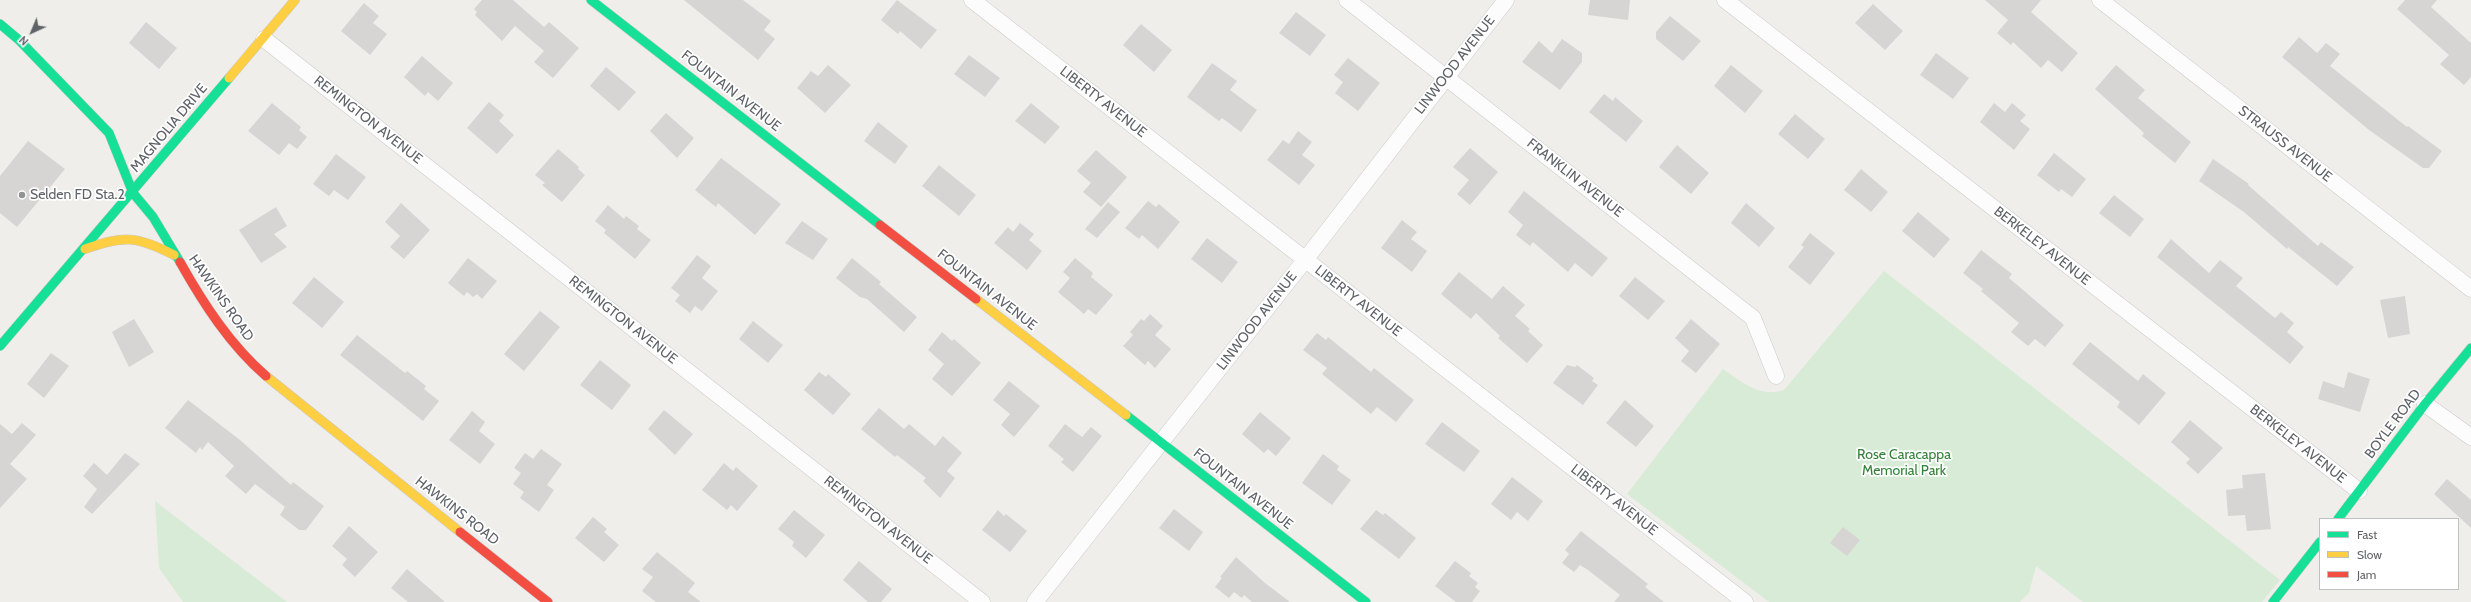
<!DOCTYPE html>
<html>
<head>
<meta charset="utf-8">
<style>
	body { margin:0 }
	#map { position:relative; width:2471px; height:602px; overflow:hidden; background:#efeeea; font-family:Cabin,sans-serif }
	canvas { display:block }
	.legend { position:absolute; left:2319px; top:518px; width:140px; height:72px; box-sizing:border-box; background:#fff; border:1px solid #bfc1c3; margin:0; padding:5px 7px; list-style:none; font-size:12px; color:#5f6368 }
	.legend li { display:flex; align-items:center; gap:8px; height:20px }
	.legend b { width:20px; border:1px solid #bfc1c3 }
	.north { position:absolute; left:12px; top:12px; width:40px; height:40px; -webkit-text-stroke:3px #fff; paint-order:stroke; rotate:224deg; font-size:11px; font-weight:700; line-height:16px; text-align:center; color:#5f6368 }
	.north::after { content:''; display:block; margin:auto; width:14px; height:18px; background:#5f6368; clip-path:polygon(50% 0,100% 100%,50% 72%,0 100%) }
</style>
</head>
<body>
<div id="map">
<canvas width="2471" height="602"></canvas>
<ul class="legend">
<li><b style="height:5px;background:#16e098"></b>Fast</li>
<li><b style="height:5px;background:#ffcf43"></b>Slow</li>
<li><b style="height:5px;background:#f24e42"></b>Jam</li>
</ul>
<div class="north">N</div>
</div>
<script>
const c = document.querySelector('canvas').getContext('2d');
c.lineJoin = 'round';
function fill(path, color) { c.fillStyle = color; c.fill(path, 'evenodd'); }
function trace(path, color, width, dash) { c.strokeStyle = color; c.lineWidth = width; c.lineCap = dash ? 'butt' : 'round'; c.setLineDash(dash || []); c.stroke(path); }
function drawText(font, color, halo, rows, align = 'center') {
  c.font = font + ' Cabin,sans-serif'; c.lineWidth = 3.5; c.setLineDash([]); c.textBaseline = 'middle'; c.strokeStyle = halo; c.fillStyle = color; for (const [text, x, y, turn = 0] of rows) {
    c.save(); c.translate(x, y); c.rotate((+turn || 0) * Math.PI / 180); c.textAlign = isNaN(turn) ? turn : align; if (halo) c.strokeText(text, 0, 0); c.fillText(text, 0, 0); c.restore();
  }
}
const green = new Path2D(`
	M1884,271L2280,580L2262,602H2083L2036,566L2029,593L2020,602H1769L1627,494L1723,369C1742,382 1760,398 1784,390Z
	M155,501L287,602H183L159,568Z`);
const building = new Path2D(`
	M482,0H513L544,27L549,22L579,48L553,78L534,62L544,51L515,26L502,41L475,15L477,12L474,9Z
	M684,0H743L771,21L764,30L775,39L758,60Z
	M897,0L937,30L921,49L900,31L898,34L881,20Z
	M1590,0H1630L1628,20L1588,15Z
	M1985,0H2041L2031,12L2078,53L2062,72L2048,60L2041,68L2013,42L2011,45L1997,33L2008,20Z
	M2405,0H2437L2431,7L2471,43V77L2464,85L2440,64L2449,55L2397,9Z
	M364,3L379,16L373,23L387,34L370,55L341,31Z
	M1873,4L1903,31L1885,50L1855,23Z
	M1296,12L1326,35L1310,56L1279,33Z
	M1670,16L1701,41L1683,61L1656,39V32Z
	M146,22L177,48L159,69L129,43Z
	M1141,24L1172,50L1154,72L1123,45Z
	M2299,37L2317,53L2326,43L2340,54L2330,66L2407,127L2408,126L2442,151L2429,168H2423L2369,130L2282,57Z
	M1562,39L1582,53V62L1560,90L1522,62L1539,41L1552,53Z
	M1936,53L1969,78L1953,99L1920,75Z
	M969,55L1000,78L985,97L954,74Z
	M422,56L453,83L438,101L428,92L425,96L404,77Z
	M1348,58L1380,83L1358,111L1335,93L1343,82L1334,75Z
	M1212,63L1237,81L1230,90L1257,110L1241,132L1222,118L1219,121L1187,97Z
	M828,65L851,85L825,113L797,88L811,71L818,76Z
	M1731,65L1763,91L1745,113L1714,86Z
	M2116,65L2145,90L2138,98L2191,142L2175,163L2142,136L2144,133L2095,89Z
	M606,67L636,92L619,111L590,86Z
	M1604,94L1613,101L1615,97L1643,121L1626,142L1589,112Z
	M489,102L504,115L499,121L514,135L497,154L467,128Z
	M272,103L301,127L299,130L307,137L297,149L289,143L279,155L248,131Z
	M1031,103L1060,127L1045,144L1015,121Z
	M1994,103L2005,112L2012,103L2026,115L2020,121L2030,129L2014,150L1980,122Z
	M666,113L694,138L677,158L650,131Z
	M1795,114L1825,139L1808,159L1778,134Z
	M878,122L908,146L895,164L864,141Z
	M1298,131L1312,142L1302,155L1315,165L1299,185L1267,160L1283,140L1289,144Z
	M28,141L65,169L17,227L0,213V176Z
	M1677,145L1709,173L1691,194L1659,167Z
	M1470,148L1498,172L1470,205L1457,194L1469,180L1453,167Z
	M558,149L579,167L578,169L585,175L562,202L542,185L545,183L535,175Z
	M1096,150L1127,177L1101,207L1083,192L1091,183L1077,171Z
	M2054,153L2086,179L2072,197L2061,189L2059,192L2037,175Z
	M336,154L366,177L348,200L334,190L329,196L313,184Z
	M721,158L781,204L755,235L718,203L716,207L695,190Z
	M2213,159L2249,184L2248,185L2318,246L2321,242L2354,267L2337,286L2288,247L2287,249L2244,212L2199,181Z
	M939,165L976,195L959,216L922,186Z
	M1861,169L1888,192L1871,212L1844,190Z
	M1524,191L1608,258L1592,277L1575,263L1568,272L1533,242L1530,246L1516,235L1523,225L1508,212Z
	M2114,195L2144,219L2130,237L2099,213Z
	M1148,201L1156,207L1159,204L1180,222L1158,249L1142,235L1139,239L1125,228Z
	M1108,202L1120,212L1097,238L1085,229Z
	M401,203L430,230L404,259L390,247L400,236L385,222Z
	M1746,203L1775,228L1759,247L1731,223Z
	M608,205L624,219L626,216L639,226L637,229L651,240L635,259L604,233L606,230L595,221Z
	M276,207L287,226L274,234L287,247L261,263L239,230Z
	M1918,212L1950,239L1934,258L1902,231Z
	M1402,220L1417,232L1411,239L1427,251L1412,272L1381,248Z
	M802,221L828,239L813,260L785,243Z
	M1020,223L1034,234L1029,240L1042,251L1027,270L994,243L1008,227L1013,232Z
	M1810,233L1835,253L1810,285L1788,267L1804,247L1801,245Z
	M1207,238L1238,262L1222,283L1191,259Z
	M2171,239L2209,273L2220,260L2243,278L2236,286L2275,318L2281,312L2294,323L2287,332L2304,347L2290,364L2157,257Z
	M1981,250L2012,274L2009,278L2064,325L2045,347L2035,339L2028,346L2011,332L2019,323L1981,291L1983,289L1963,273Z
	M697,255L711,266L702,278L718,291L702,311L695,306L690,313L675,301L680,295L671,288Z
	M468,258L497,281L482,299L477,294L473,297L467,292L464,296L448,283Z
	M852,258L881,282L879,284L917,317L904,332L867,299L860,297L836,278Z
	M1075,258L1093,273L1091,277L1113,295L1096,315L1088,309L1084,314L1058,292L1070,278L1063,272Z
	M1459,272L1492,299L1503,286L1525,305L1515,316L1530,329L1528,331L1543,345L1527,363L1498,338L1500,336L1476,313L1471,319L1441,294Z
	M314,277L344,302L322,328L292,303Z
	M1635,277L1665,301L1648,320L1619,296Z
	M2405,296L2410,334L2388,338L2380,300Z
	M540,311L560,327L524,371L504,354Z
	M1150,314L1163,326L1155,335L1171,349L1155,368L1148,361L1145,365L1123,346L1133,335L1130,332L1141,319L1144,321Z
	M134,319L154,352L129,367L112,332Z
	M1691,319L1720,344L1696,373L1681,361L1689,351L1675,338Z
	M753,321L783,345L768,363L739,339Z
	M942,332L952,341L954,339L981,363L952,396L932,379L944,364L928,350Z
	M1317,333L1326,340L1328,337L1371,372L1374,368L1414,400L1396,422L1377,407L1371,414L1322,374L1327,368L1303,350Z
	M357,335L405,373L407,371L426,386L424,389L439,401L423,421L340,355Z
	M2090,342L2138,381L2143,374L2166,393L2139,425L2117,407L2120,402L2072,364Z
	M51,353L69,366L44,398L27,384Z
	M600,360L631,385L612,410L580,385Z
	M1567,365L1575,367L1577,365L1594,378L1592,381L1598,385L1583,405L1553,383Z
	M819,372L826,377L828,374L851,394L833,415L804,390Z
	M2348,372L2370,379L2360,412L2318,399L2323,381L2344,388Z
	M1009,381L1040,406L1014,437L1001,425L1010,414L993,400Z
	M188,400L240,440L291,485L293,482L324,506L306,530H299L280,515L285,507L255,484L246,494L225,476L234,466L208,442L202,450L200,447L196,453L165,428Z
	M1625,400L1654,426L1636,447L1606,423Z
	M879,408L904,429L909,424L935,446L943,436L962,453L947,471L955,478L940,498L923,481L926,478L897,455L895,457L861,429Z
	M664,410L693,434L675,455L648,429Z
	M472,411L485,422L479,431L495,444L480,464L449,440Z
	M1260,412L1291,438L1276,456L1268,449L1264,453L1242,434Z
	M2190,420L2223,448L2198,474L2186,463L2190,459L2171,442Z
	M1442,422L1480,451L1464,472L1425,444Z
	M22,423L36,435L10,464L27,479L0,508V424L12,434Z
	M1065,424L1082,437L1091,427L1102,436L1073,472L1061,462L1064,459L1048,446Z
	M541,449L562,464L547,485L554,490L539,512L520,498L524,492L513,484L521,473L514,468L525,453L533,459Z
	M125,453L140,464L92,514L84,507L97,489L83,476L94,463L107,475Z
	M1323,454L1339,466L1337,470L1351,480L1332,505L1302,483Z
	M724,463L733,471L736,467L758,486L737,511L731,505L727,510L702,490Z
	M2265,473L2271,529L2247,531L2245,515L2228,516L2226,490L2243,488L2242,475Z
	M1512,477L1543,501L1528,521L1517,512L1511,520L1491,504Z
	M2447,479L2471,500V528L2434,494Z
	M1174,509L1203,532L1189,551L1159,528Z
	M794,510L825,535L806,558L792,546L794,542L778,529Z
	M998,510L1004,516L1006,514L1027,531L1010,552L982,530Z
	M1376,510L1383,515L1385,513L1416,538L1399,559L1360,529Z
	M593,517L607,529L604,532L619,545L604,562L575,538Z
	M349,526L378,552L355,577L342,565L347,559L332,546Z
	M1843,527L1860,540L1847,556L1830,543Z
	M1581,531L1648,584L1645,587L1664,602H1614L1620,595L1588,570L1580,565L1574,572L1562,563L1569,554L1565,550Z
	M657,552L695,583L688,592L701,602H656L642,591L653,577L642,569Z
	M1236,557L1265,583L1290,602H1252L1244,595L1242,598L1234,592L1229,598L1215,587L1222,578L1220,577Z
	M859,561L892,589L881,602H868L843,580Z
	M1455,561L1471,573L1469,576L1478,583L1475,587L1480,591L1472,602H1456L1435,586Z
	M407,569L445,602H408L391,588Z`);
const street = new Path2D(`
	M972,0L1745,602
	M1347,0L1753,318L1776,376
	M1725,0L2359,491
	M2100,0L2471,289
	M264,39L982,602
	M2425,404L2471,437
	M1035,602L1305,260L1506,0`);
const fast = new Path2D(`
	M591,0L880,225
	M0,24L19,40L109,133L133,193L153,217L180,262
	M0,346L229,78
	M1126,415L1366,602
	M2338,519L2425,404L2471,348
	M2273,602L2320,542`);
const slow = new Path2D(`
	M229,78L295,0
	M85,249C125,235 136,236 174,255
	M976,299L1126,415
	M266,376L460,532`);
const jam = new Path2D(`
	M880,225L976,299
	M180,262C203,303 230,345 266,376
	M460,532L548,602`);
const markers = [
	[22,195,4,"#919496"]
];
const streetNames = [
	["LINWOOD AVENUE",1455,65,-52],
	["FOUNTAIN AVENUE",731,91,38],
	["LIBERTY AVENUE",1103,102,38],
	["REMINGTON AVENUE",368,120,38],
	["MAGNOLIA DRIVE",169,128,-50],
	["STRAUSS AVENUE",2285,144,38],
	["FRANKLIN AVENUE",1575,178,38],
	["BERKELEY AVENUE",2042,246,38],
	["FOUNTAIN AVENUE",987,290,38],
	["HAWKINS ROAD",221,298,55],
	["LIBERTY AVENUE",1358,301,38],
	["REMINGTON AVENUE",623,320,38],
	["LINWOOD AVENUE",1257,321,-52],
	["BOYLE ROAD",2393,424,-53],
	["BERKELEY AVENUE",2298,444,38],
	["FOUNTAIN AVENUE",1243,489,38],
	["LIBERTY AVENUE",1614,500,38],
	["HAWKINS ROAD",457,511,38],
	["REMINGTON AVENUE",878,520,38]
];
const poiNames = [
	["Selden FD Sta.2",30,195]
];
const parkNames = [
	["Rose Caracappa",1904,455],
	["Memorial Park",1904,471]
];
fill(green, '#d8ebd6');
fill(building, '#d6d5d3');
trace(street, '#cbcccc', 17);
trace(fast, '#cacacb', 10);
trace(slow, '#cacacb', 10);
trace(jam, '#cacacb', 10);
trace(street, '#fdfcfc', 16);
trace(fast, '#16e098', 9);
trace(slow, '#ffcf43', 9);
trace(jam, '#f24e42', 9);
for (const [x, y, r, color] of markers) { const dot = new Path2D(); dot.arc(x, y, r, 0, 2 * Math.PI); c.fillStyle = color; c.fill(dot); trace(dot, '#fff', 1.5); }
drawText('14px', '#5f6368', '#fff', streetNames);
drawText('14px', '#5f6368', '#fff', poiNames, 'left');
drawText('14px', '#348238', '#fff', parkNames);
</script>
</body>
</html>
